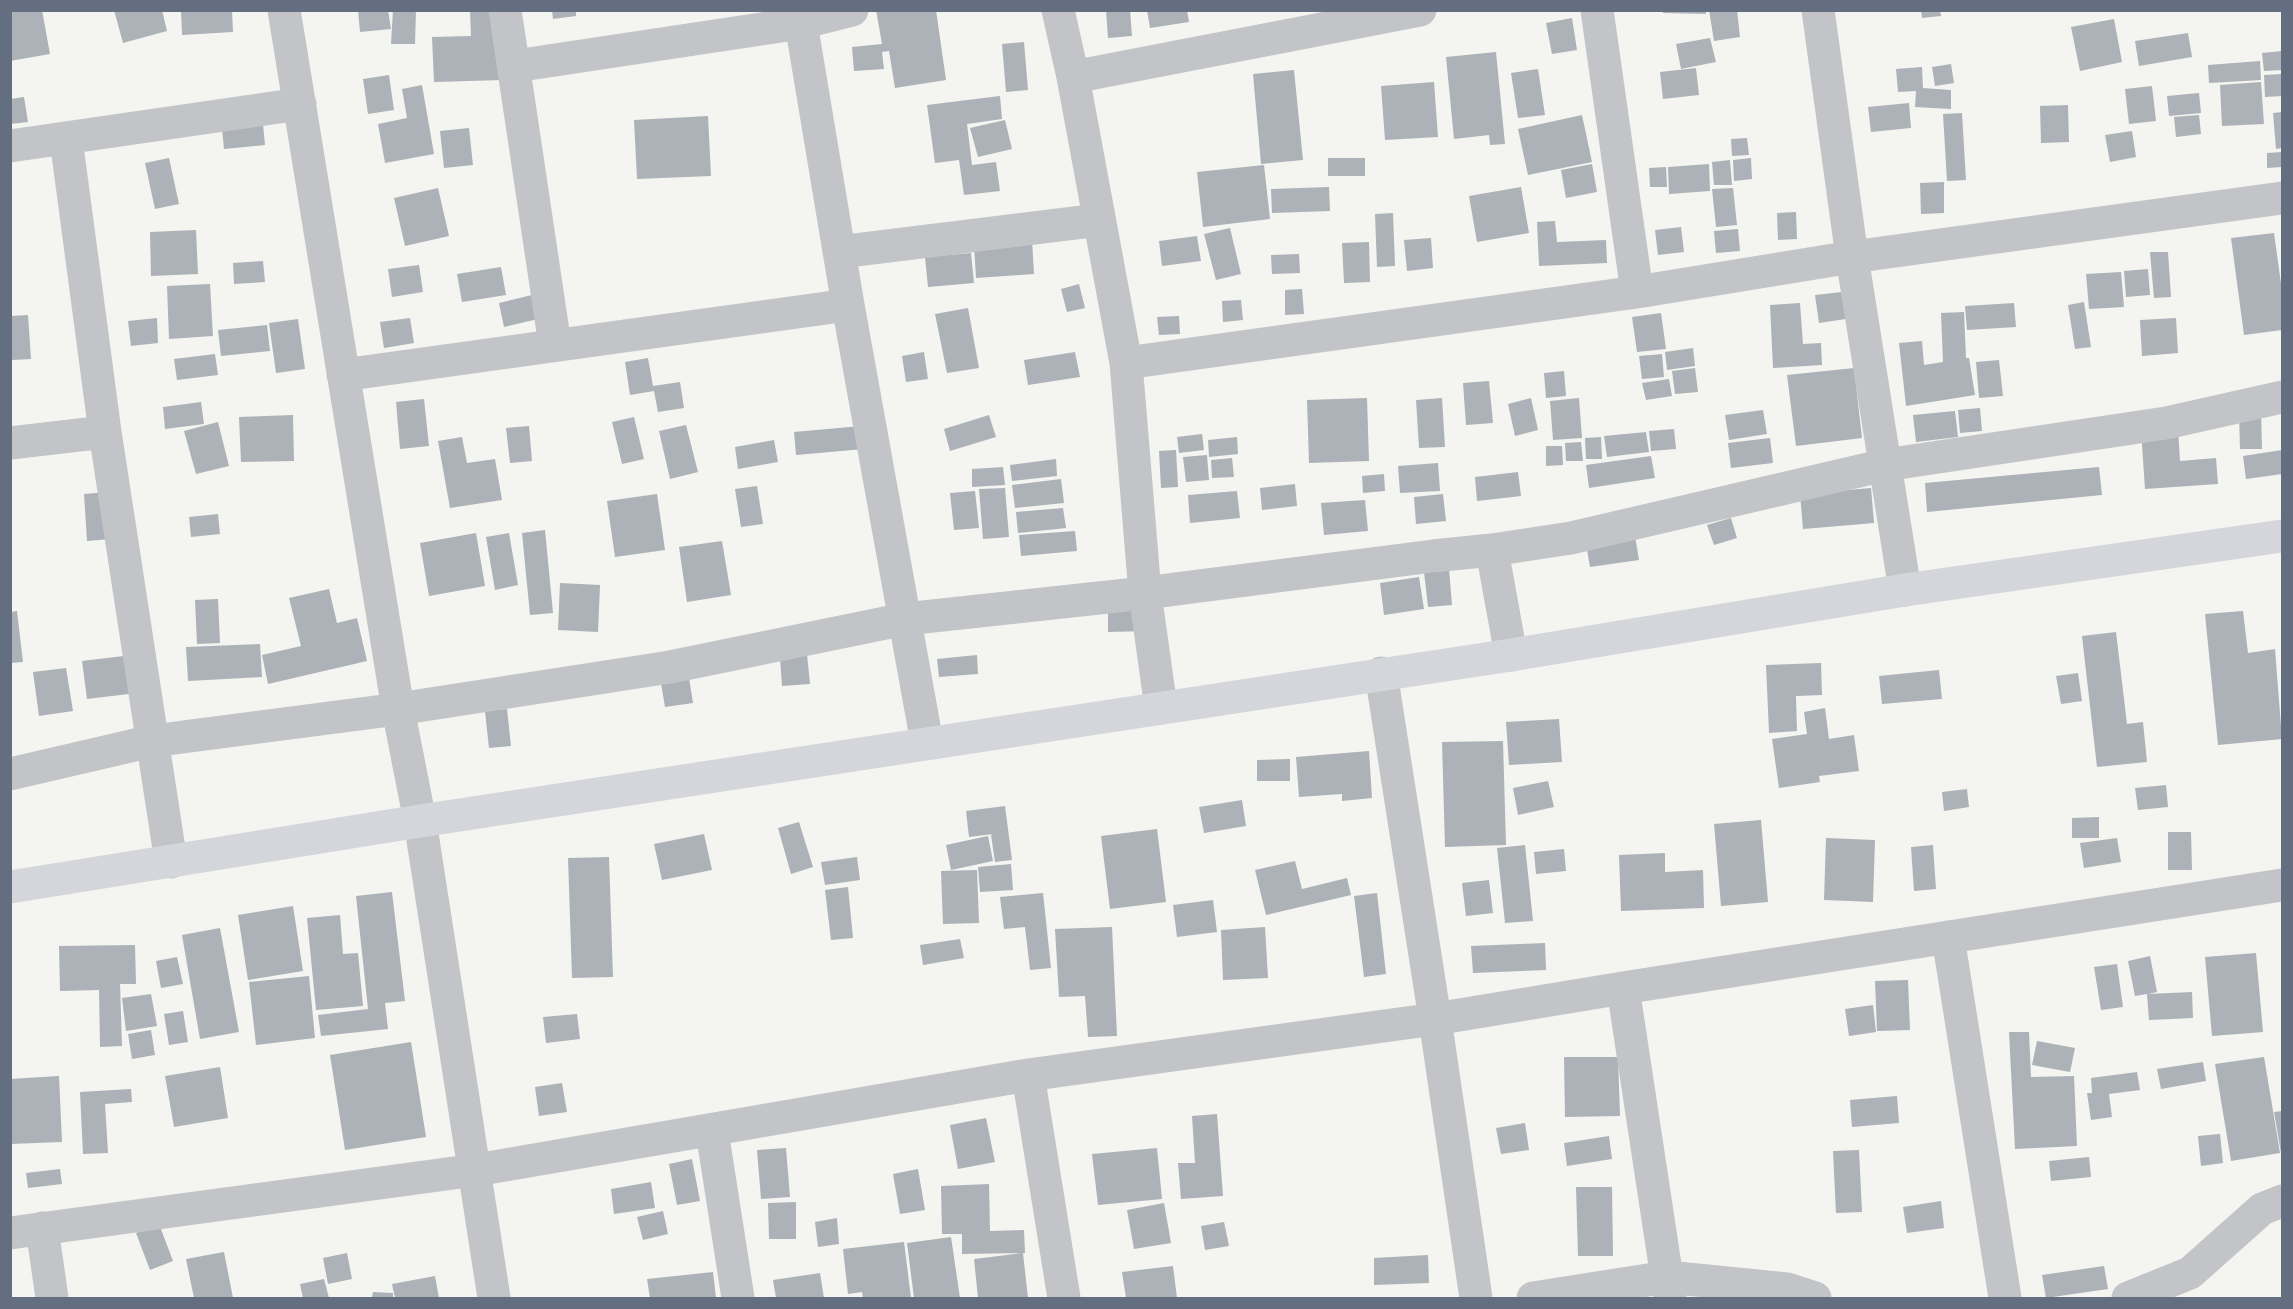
<!DOCTYPE html>
<html>
<head>
<meta charset="utf-8">
<style>
	body { margin:0 }
	#map { position:relative; width:2293px; height:1309px; overflow:hidden; background:#f4f4f0; font-family:"Source Sans 3",sans-serif }
	canvas { display:block }
	.frame { position:absolute; inset:0; border:12px solid #646e81; pointer-events:none }
</style>
</head>
<body>
<div id="map">
<canvas width="2293" height="1309"></canvas>
<div class="frame"></div>
</div>
<script>
const c = document.querySelector('canvas').getContext('2d');
c.lineJoin = 'round';
function fill(path, color) { c.fillStyle = color; c.fill(path, 'evenodd'); }
function trace(path, color, width, dash) { c.strokeStyle = color; c.lineWidth = width; c.lineCap = dash ? 'butt' : 'round'; c.setLineDash(dash || []); c.stroke(path); }
const building = new Path2D(`
	M10,10H42L50,54L10,61Z
	M114,10H162L167,31L123,43Z
	M181,10H232L233,32L182,35Z
	M358,10H388L391,29L360,32Z
	M393,10H416L415,44H391Z
	M470,10H501L503,80L434,82L432,37L471,36Z
	M552,10H576V16L553,19Z
	M876,10H936L946,80L895,88L889,51L882,52L884,69L854,71L852,47L882,44Z
	M1106,10H1130L1132,36L1108,38Z
	M1147,10H1187L1189,22L1150,28Z
	M1663,10H1706V14L1663,13Z
	M1709,10H1737L1740,37L1714,41Z
	M1921,10H1940L1941,16L1922,18Z
	M1572,18L1577,50L1552,54L1546,23Z
	M2114,19L2122,62L2080,71L2071,27Z
	M2188,33L2192,57L2139,66L2135,41Z
	M1710,38L1716,62L1681,69L1676,44Z
	M1024,42L1028,90L1006,92L1002,44Z
	M2282,51V70L2264,71L2262,53Z
	M1496,52L1505,144L1490,145L1489,135L1454,139L1446,57Z
	M2260,61L2261,80L2209,83L2208,65Z
	M1951,64L1954,83L1935,86L1932,67Z
	M1922,67L1923,88L1951,90V109L1915,107L1916,91L1898,92L1896,69Z
	M1696,68L1699,95L1663,99L1660,72Z
	M1538,69L1545,115L1518,118L1511,73Z
	M1294,70L1303,160L1261,164L1253,74Z
	M2282,74V96L2265,97L2264,75Z
	M389,75L394,110L368,114L363,79Z
	M1434,82L1438,137L1385,140L1381,86Z
	M2261,82L2264,124L2222,126L2220,85Z
	M422,85L434,154L385,163L378,124L407,118L402,89Z
	M2152,86L2156,121L2129,124L2125,89Z
	M2199,93L2201,113L2169,116L2167,96Z
	M1000,96L1002,119L967,124L972,165L996,162L1000,191L964,195L959,160L935,163L927,105Z
	M24,97L28,122L10,124V99Z
	M1909,103L1911,128L1871,132L1868,107Z
	M2068,105L2069,142L2041,143L2040,106Z
	M2282,112V148L2276,149L2273,113Z
	M1962,113L1966,180L1947,181L1943,114Z
	M1582,115L1592,162L1528,175L1518,129Z
	M2199,115L2201,134L2176,137L2174,117Z
	M708,116L711,176L637,179L634,120Z
	M1005,120L1012,149L978,157L970,128Z
	M263,124L265,145L224,149L222,128Z
	M469,128L473,165L444,168L440,131Z
	M2132,131L2136,157L2110,162L2105,135Z
	M1747,138L1749,155L1732,156L1731,139Z
	M2282,152V167L2267,168V153Z
	M169,158L179,204L155,209L145,163Z
	M1328,158H1365V176H1328Z
	M1751,158L1752,179L1734,181L1733,160Z
	M1730,160L1732,185H1714L1712,162Z
	M1592,164L1597,192L1566,198L1561,170Z
	M1709,164L1710,191L1669,194L1668,167Z
	M1264,165L1270,219L1203,227L1197,172Z
	M1666,167L1667,187H1650L1649,168Z
	M1944,182V213L1921,214L1920,183Z
	M1329,187L1330,211L1272,213L1271,189Z
	M1521,187L1529,233L1477,242L1469,196Z
	M438,188L449,236L405,246L394,198Z
	M1733,188L1737,225L1716,227L1712,189Z
	M1796,212L1797,239L1778,240L1777,213Z
	M1393,213L1395,266L1377,267L1375,214Z
	M1555,221L1557,242L1606,240L1607,263L1539,266L1537,222Z
	M1681,227L1684,252L1658,255L1655,230Z
	M1230,228L1241,274L1216,280L1204,234Z
	M1738,229L1740,251L1716,253L1714,231Z
	M196,230L198,274L151,276L150,232Z
	M2274,233L2282,291V330L2244,335L2231,238Z
	M1197,236L1201,261L1162,266L1159,241Z
	M1431,238L1433,268L1407,271L1404,240Z
	M1032,240L1034,274L976,278L974,244Z
	M1369,242L1370,282L1344,283L1342,243Z
	M2150,252H2168L2171,297L2154,298Z
	M971,253L974,283L928,287L925,257Z
	M1299,254L1300,273L1272,274L1271,255Z
	M263,261L265,282L234,284L233,263Z
	M419,265L423,292L392,297L388,269Z
	M501,267L506,295L462,302L457,274Z
	M2148,269L2150,295L2126,297L2124,271Z
	M2121,272L2124,307L2089,309L2086,274Z
	M210,284L213,336L169,339L167,286Z
	M1079,284L1085,308L1067,312L1061,289Z
	M1302,289L1304,314L1285,315V290Z
	M1842,292L1846,319L1819,323L1815,295Z
	M536,294L542,318L504,327L499,303Z
	M1241,300L1243,320L1223,322L1222,301Z
	M2084,302L2091,347L2075,349L2068,305Z
	M1800,303L1803,344L1821,343L1822,365L1773,368L1770,305Z
	M2014,303L2016,327L1967,330L1965,306Z
	M968,308L979,368L947,373L935,314Z
	M1964,312L1966,358H1969L1975,395L1906,406L1899,343L1922,341L1924,365L1943,362L1941,313Z
	M1661,313L1666,349L1637,352L1632,317Z
	M28,315L31,359L12,360L10,316Z
	M1179,316L1180,334L1159,335L1157,317Z
	M157,318L158,343L131,346L128,321Z
	M410,318L414,343L384,348L380,322Z
	M2176,318L2178,353L2142,356L2140,320Z
	M298,319L305,369L276,373L269,323Z
	M267,325L270,351L221,356L218,330Z
	M1693,348L1695,366L1667,370L1665,352Z
	M924,352L928,379L906,382L902,356Z
	M1075,352L1080,377L1028,385L1024,360Z
	M215,354L218,375L177,380L174,359Z
	M1662,354L1664,377L1642,379L1639,356Z
	M648,358L653,386L680,382L684,408L658,412L654,391L630,395L625,362Z
	M1999,360L2003,396L1979,398L1976,362Z
	M1695,368L1698,392L1675,394L1672,371Z
	M1854,368L1862,438L1796,446L1787,375Z
	M1564,371L1566,396L1546,398L1544,373Z
	M1669,379L1672,396L1646,400L1642,383Z
	M1489,381L1493,423L1466,425L1463,383Z
	M1367,398L1369,461L1309,463L1307,400Z
	M1442,398L1445,447L1419,448L1416,400Z
	M1531,398L1538,430L1515,436L1508,404Z
	M1579,398L1582,438L1553,440L1550,401Z
	M424,399L429,446L400,449L396,402Z
	M201,402L204,424L165,429L163,407Z
	M1980,408L1982,431L1960,433L1958,410Z
	M1763,410L1767,434L1729,440L1725,415Z
	M1955,411L1958,437L1916,442L1913,415Z
	M2261,412L2262,449H2240L2239,413Z
	M293,415L294,461L241,462L239,417Z
	M989,415L996,437L950,451L944,429Z
	M634,417L644,459L622,464L612,422Z
	M218,422L229,466L196,474L184,431Z
	M686,425L698,472L670,479L659,431Z
	M529,426L532,461L510,463L506,428Z
	M861,426L864,449L796,455L794,432Z
	M2178,428L2180,461L2216,458L2218,484L2145,489L2141,430Z
	M1674,429L1676,449L1651,451L1649,431Z
	M1646,432L1649,452L1607,457L1604,436Z
	M1202,434L1204,450L1179,453L1177,437Z
	M462,437L467,463L495,459L502,500L450,508L438,441Z
	M1237,437L1238,454L1209,457L1208,440Z
	M1601,437L1602,459H1586L1585,438Z
	M1770,438L1773,463L1731,468L1728,443Z
	M774,440L778,462L738,469L735,447Z
	M1581,442L1583,461H1566L1565,443Z
	M1546,446H1562L1563,465L1546,466Z
	M1176,450L1178,487L1161,488L1159,451Z
	M2282,450V474L2246,479L2243,456Z
	M1207,455L1209,480L1186,482L1183,457Z
	M1651,456L1655,478L1589,488L1586,465Z
	M1232,458L1234,477L1212,478L1211,460Z
	M1056,459L1057,476L1012,481L1010,465Z
	M1438,463L1440,491L1400,493L1398,466Z
	M1003,467L1005,485L972,487V469Z
	M2099,467L2102,495L1927,512L1925,483Z
	M1518,472L1521,496L1477,501L1475,477Z
	M1384,474L1385,491L1363,493L1362,476Z
	M1061,479L1064,503L1015,508L1012,485Z
	M1295,484L1297,506L1262,510L1260,488Z
	M757,486L763,524L741,527L735,489Z
	M1005,488L1009,537L983,539L979,489Z
	M1871,488L1874,523L1803,529L1800,494Z
	M975,491L979,528L954,530L950,493Z
	M1237,491L1240,518L1190,523L1188,495Z
	M108,492L111,539L87,541L84,494Z
	M657,494L665,550L615,557L607,501Z
	M1443,494L1446,521L1416,524L1414,497Z
	M1365,500L1368,531L1324,535L1321,503Z
	M1063,508L1066,528L1018,533L1016,512Z
	M218,514L220,534L191,537L189,517Z
	M1731,518L1737,538L1714,545L1707,525Z
	M545,530L553,613L530,615L522,533Z
	M1634,530L1639,560L1590,567L1585,538Z
	M1075,531L1077,551L1021,556L1019,535Z
	M476,533L485,586L429,596L420,543Z
	M509,533L518,585L495,590L486,537Z
	M722,541L731,595L687,602L679,547Z
	M1449,569L1452,605L1428,607L1424,572Z
	M1419,577L1424,609L1384,615L1380,583Z
	M560,583L600,585L598,632L558,630Z
	M329,589L337,623L357,618L367,661L268,684L262,655L301,646L289,598Z
	M218,599L220,643L197,644L195,600Z
	M1145,600L1146,631L1108,632V601Z
	M17,611L23,662L10,663V612Z
	M2243,611L2248,653L2275,649L2282,739L2218,745L2205,614Z
	M2116,632L2127,724L2143,722L2147,762L2097,767L2082,636Z
	M260,644L262,677L188,681L186,647Z
	M807,654L810,684L782,686L780,657Z
	M132,655L137,693L87,699L82,661Z
	M977,655L978,674L939,677L937,659Z
	M1821,663L1822,695L1796,696L1797,731L1769,733L1766,665Z
	M66,668L73,711L39,716L33,672Z
	M1939,670L1942,699L1882,704L1879,676Z
	M2078,673L2082,701L2061,704L2056,676Z
	M689,678L693,703L665,707L661,683Z
	M1825,708L1829,739L1854,735L1859,771L1819,776L1820,782L1779,788L1772,739L1807,734L1804,712Z
	M507,709L511,746L489,748L485,711Z
	M1559,719L1562,762L1509,765L1506,722Z
	M1503,741L1506,845L1445,847L1442,742Z
	M1369,751L1372,798L1342,801V794L1299,797L1296,757Z
	M1290,759V781H1257V760Z
	M1548,781L1554,807L1518,815L1513,788Z
	M2166,785L2168,807L2138,810L2135,788Z
	M1967,789L1969,807L1944,811L1942,792Z
	M1242,800L1246,826L1204,833L1199,807Z
	M1005,806L1012,860L995,862L991,835L993,834L969,837L966,811Z
	M2099,817V838H2072V818Z
	M1761,820L1768,902L1721,906L1714,824Z
	M799,822L813,867L791,874L778,828Z
	M1157,829L1166,902L1110,909L1101,836Z
	M2168,832H2191L2192,870H2168Z
	M704,834L712,870L662,880L654,844Z
	M988,836L993,861L951,870L946,845Z
	M1826,838L1875,840L1873,902L1824,900Z
	M2117,838L2121,862L2084,868L2080,843Z
	M1525,845L1533,921L1505,923L1497,848Z
	M1933,845L1936,889L1914,891L1911,847Z
	M1564,849L1566,871L1536,874L1534,852Z
	M1665,853V872L1703,870L1704,908L1621,911L1619,855Z
	M609,857L613,977L572,978L568,858Z
	M857,857L860,880L825,885L821,862Z
	M1295,861L1302,889L1347,878L1351,895L1266,915L1255,870Z
	M1011,864L1013,890L980,892L978,867Z
	M977,870L979,923L943,924L941,871Z
	M1489,880L1493,913L1466,916L1462,883Z
	M848,887L853,938L831,940L825,890Z
	M392,892L405,1001L385,1003L388,1029L321,1036L318,1015L368,1009L356,896Z
	M1043,893L1051,968L1030,970L1025,927L1004,929L1000,897Z
	M1377,893L1386,974L1364,977L1354,896Z
	M1213,900L1217,932L1177,937L1173,905Z
	M293,906L303,971L248,980L238,915Z
	M340,915L343,954L358,953L363,1006L316,1010L307,918Z
	M1112,927L1117,1036L1088,1037L1085,996L1059,997L1055,929Z
	M1265,927L1268,978L1223,980L1221,930Z
	M220,928L239,1032L200,1039L182,935Z
	M960,939L964,958L923,965L920,945Z
	M1545,943L1546,970L1473,973L1471,946Z
	M135,945L136,984H120L122,1046L100,1047L99,990L60,991L59,946Z
	M2256,953L2263,1032L2212,1036L2205,957Z
	M2150,956L2157,992L2148,994L2192,992L2193,1018L2149,1020L2147,994L2135,996L2128,961Z
	M177,957L183,984L161,988L156,961Z
	M2117,964L2123,1007L2101,1010L2094,967Z
	M309,976L315,1038L256,1045L249,982Z
	M1908,980L1910,1030L1877,1031L1875,981Z
	M151,994L157,1026L126,1031L122,998Z
	M1873,1005L1876,1032L1849,1036L1845,1009Z
	M183,1011L188,1042L169,1045L164,1014Z
	M577,1014L580,1039L546,1043L543,1017Z
	M151,1030L155,1055L132,1059L128,1034Z
	M2009,1032H2029L2031,1077L2074,1076L2077,1146L2015,1149Z
	M2037,1041L2075,1048L2070,1072L2032,1065Z
	M411,1042L426,1137L345,1150L330,1055Z
	M1564,1057H1618L1620,1116L1565,1117Z
	M2264,1057L2280,1153L2231,1161L2215,1064Z
	M2203,1062L2206,1081L2161,1089L2157,1069Z
	M220,1067L228,1118L174,1127L165,1076Z
	M2137,1072L2140,1090L2109,1094L2112,1117L2091,1120L2087,1093H2092L2091,1078Z
	M59,1076L62,1142L11,1144L10,1079Z
	M562,1083L567,1112L539,1116L535,1087Z
	M131,1089L132,1102L105,1104L108,1153L83,1154L80,1092Z
	M1897,1096L1899,1123L1852,1127L1850,1100Z
	M2282,1111V1153H2281L2274,1112Z
	M1217,1114L1223,1196L1181,1199L1178,1163H1195L1192,1116Z
	M986,1118L995,1162L958,1169L950,1125Z
	M1525,1123L1529,1150L1501,1154L1496,1128Z
	M2220,1134L2223,1163L2201,1166L2198,1136Z
	M1609,1136L1612,1159L1567,1166L1564,1143Z
	M786,1148L790,1197L761,1199L757,1150Z
	M1157,1148L1162,1199L1098,1205L1092,1154Z
	M1859,1150L1862,1212L1836,1213L1833,1151Z
	M2089,1157L2091,1177L2051,1181L2049,1161Z
	M692,1159L700,1201L677,1205L669,1164Z
	M60,1169L62,1184L28,1188L26,1173Z
	M918,1169L925,1210L900,1214L893,1174Z
	M651,1182L655,1208L614,1214L611,1189Z
	M989,1184L990,1231L1024,1230L1025,1253L962,1254V1234H942L941,1186Z
	M1576,1187H1612L1613,1256H1578Z
	M1941,1201L1944,1228L1907,1233L1903,1207Z
	M796,1202V1239H769L768,1203Z
	M1164,1203L1171,1243L1134,1249L1127,1210Z
	M663,1211L668,1234L643,1240L637,1217Z
	M837,1218L839,1244L818,1247L815,1222Z
	M1224,1222L1229,1246L1205,1250L1201,1226Z
	M159,1224L173,1261L150,1270L136,1233Z
	M951,1237L960,1298H914L907,1243Z
	M904,1242L911,1298H863L862,1292L848,1294L843,1249Z
	M224,1252L233,1298H194L186,1259Z
	M347,1253L352,1279L328,1284L323,1258Z
	M1023,1253L1028,1298H978L974,1259Z
	M1428,1255L1429,1283L1374,1285V1258Z
	M1173,1266L1177,1298H1126L1122,1272Z
	M2104,1266L2108,1289L2046,1298L2042,1275Z
	M713,1272L716,1298H650L647,1279Z
	M820,1273L824,1298H776L773,1280Z
	M435,1276L439,1298H395L392,1284Z
	M324,1279L329,1298H303L300,1284Z
	M373,1292L393,1293V1298H372Z`);
const street = new Path2D(`
	M284,10L398,709L420,821L494,1298
	M505,10L555,345
	M1058,10L1073,77L1126,363L1145,593L1161,708
	M1597,10L1637,292
	M1818,10L1852,257L1905,590
	M801,23L848,305L927,743
	M515,66L801,23L852,10
	M1073,77L1420,10
	M66,139L105,432L171,862
	M10,146L300,104
	M839,252L1099,220
	M1126,363L1637,292L1852,257L2282,198
	M343,375L848,305
	M10,443L105,432
	M1492,550L1511,655
	M1381,673L1435,1019L1476,1298
	M10,774L152,741L398,709L670,667L905,619L1145,593L1433,556L1492,550L1571,538L1885,465L2166,423L2282,397
	M1948,937L2005,1298
	M1623,988L1670,1298
	M1028,1075L1064,1298
	M712,1131L738,1298
	M42,1228L52,1298
	M10,1233L476,1170L1028,1075L1435,1019L1623,988L2282,885
	M1533,1298L1667,1277L1787,1289L1815,1298
	M2128,1298L2190,1273L2262,1209L2282,1201`);
const secondary = new Path2D(`
	M10,887L420,821L1511,655L1905,590L2282,536`);
fill(building, '#adb2b8');
trace(street, '#c2c4c8', 33);
trace(secondary, '#d4d6dc', 33);
</script>
</body>
</html>
